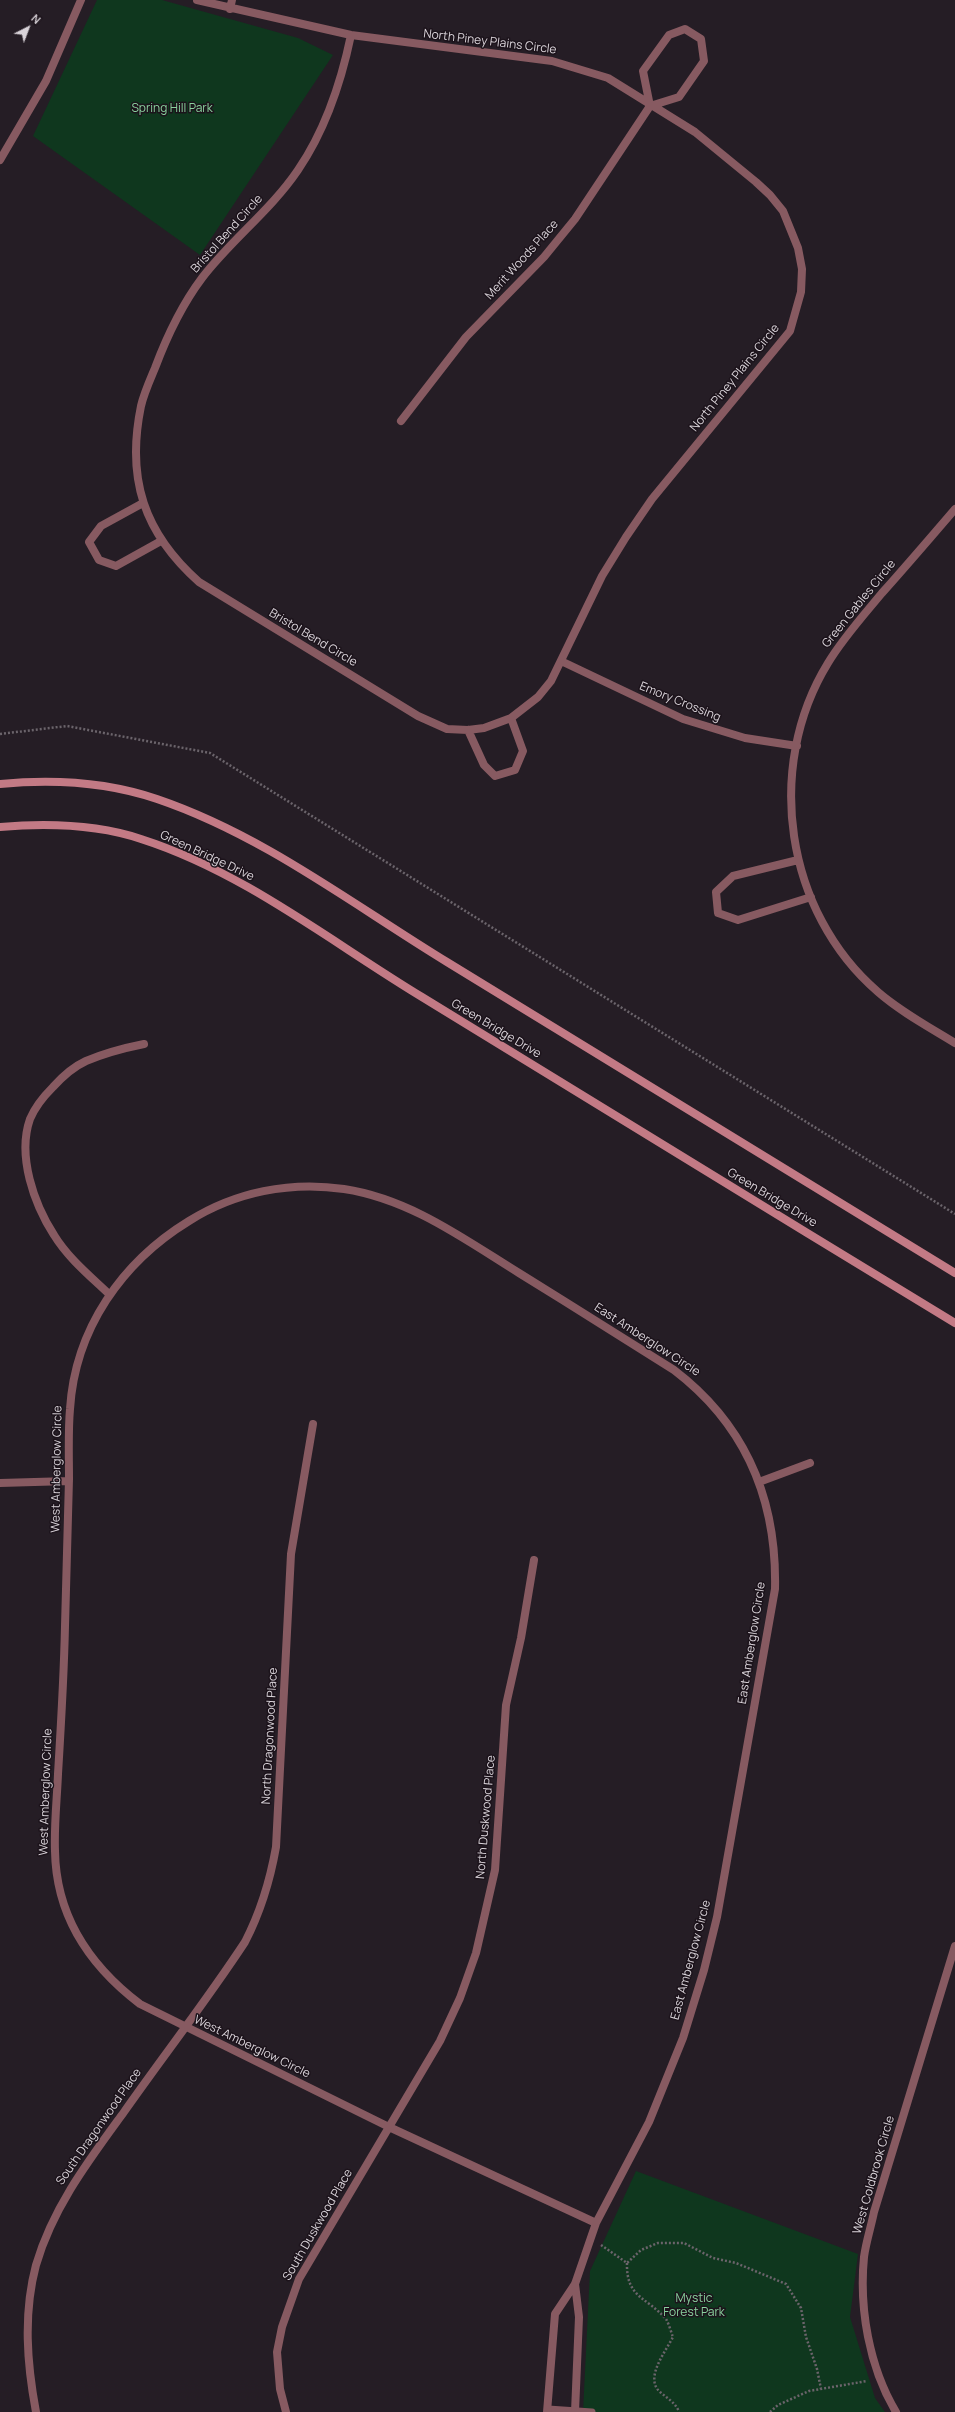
<!DOCTYPE html>
<html>
<head>
<meta charset="utf-8">
<style>
	body { margin:0 }
	#map { position:relative; width:955px; height:2412px; overflow:hidden; background:#251d25; font-family:Manrope,sans-serif }
	canvas { display:block }
	.north { position:absolute; left:8px; top:8px; width:40px; height:40px; -webkit-text-stroke:3px #1c131b; paint-order:stroke; rotate:42deg; font-size:11px; font-weight:700; line-height:16px; text-align:center; color:#d9d3d9 }
	.north::after { content:''; display:block; margin:auto; width:14px; height:18px; background:#d9d3d9; clip-path:polygon(50% 0,100% 100%,50% 72%,0 100%) }
</style>
</head>
<body>
<div id="map">
<canvas width="955" height="2412"></canvas>
<div class="north">N</div>
</div>
<script>
const c = document.querySelector('canvas').getContext('2d');
c.lineJoin = 'round';
function fill(path, color) { c.fillStyle = color; c.fill(path, 'evenodd'); }
function trace(path, color, width, dash) { c.strokeStyle = color; c.lineWidth = width; c.lineCap = dash ? 'butt' : 'round'; c.setLineDash(dash || []); c.stroke(path); }
function drawText(font, color, halo, rows, align = 'center') {
  c.font = font + ' Manrope,sans-serif'; c.lineWidth = 3; c.setLineDash([]); c.textBaseline = 'middle'; c.strokeStyle = halo; c.fillStyle = color; for (const [text, x, y, turn = 0] of rows) {
    c.save(); c.translate(x, y); c.rotate((+turn || 0) * Math.PI / 180); c.textAlign = isNaN(turn) ? turn : align; if (halo) c.strokeText(text, 0, 0); c.fillText(text, 0, 0); c.restore();
  }
}
const green = new Path2D(`
	M97,0H162L298,38L333,55L200,255L33,136Z
	M636,2171L858,2254L850,2317L875,2398L885,2412H583L590,2271Z`);
const path = new Path2D(`
	M0,734L67,726L210,753L955,1214
	M601,2245L627,2263L641,2250L658,2243H684L713,2258L736,2263L786,2284L801,2308L806,2337L817,2369L821,2389
	M627,2263C626,2298 647,2297 666,2319C669,2324 671,2332 673,2337C666,2351 644,2378 660,2392C667,2398 676,2403 679,2412
	M770,2412L778,2405L809,2391L867,2381`);
const service = new Path2D(`
	M548,2409L592,2412`);
const minor = new Path2D(`
	M197,0L351,35L552,61L608,78L695,132L756,182L770,195L783,211L798,248L802,269L801,292L790,331L652,499L626,537L602,576L551,681L538,697L511,718L484,728L468,730L447,729L418,716L199,582C144,533 126,479 141,406C144,393 150,380 155,368C167,336 181,306 202,278C231,240 271,210 298,170C326,129 341,83 351,35
	M230,9L232,0
	M685,29L701,39L704,61L679,97L650,106L643,71L669,35Z
	M0,160L46,81L81,0
	M401,421L466,337L544,257L575,219L650,106
	M143,503L101,526L89,542L99,560L116,566L161,541
	M955,509C931,537 907,565 882,593C863,616 843,638 828,663C764,767 785,912 878,992C901,1012 929,1027 955,1043
	M561,661L683,719L745,738L797,746
	M468,730L484,765L495,776L515,770L523,751L511,718
	M798,860L733,876L716,892L718,913L738,920L811,897
	M110,1295C90,1276 68,1258 54,1235C34,1204 17,1156 30,1119C35,1107 44,1096 53,1087C62,1077 73,1067 86,1061C105,1053 124,1048 144,1044
	M759,1482L810,1463
	M0,1483L69,1481
	M575,2284L579,2317L575,2412
	M36,2412C27,2364 23,2314 36,2265C53,2207 89,2160 124,2112C164,2055 207,2000 245,1942C261,1911 270,1881 276,1847L291,1554L313,1424
	M286,2412L280,2389L277,2352L282,2327L299,2279L440,2041L460,1998L476,1953L495,1870L506,1705L521,1638L534,1560
	M547,2412L555,2314L575,2284L596,2223L649,2122L683,2038L704,1970L717,1917L775,1589C777,1500 746,1425 674,1370C623,1338 571,1305 519,1273C464,1239 410,1199 344,1189C290,1181 235,1192 189,1221C122,1262 75,1329 70,1409C68,1432 69,1456 69,1479C68,1528 66,1577 65,1626C64,1675 61,1725 58,1774C57,1799 54,1825 55,1851C56,1917 90,1966 140,2004L389,2127L596,2223
	M896,2412C869,2367 859,2308 864,2257C866,2242 871,2227 874,2212L955,1946`);
const secondary = new Path2D(`
	M0,784C52,779 107,782 157,799C263,835 352,904 447,962C616,1066 786,1169 955,1273
	M0,827C47,823 96,824 141,839C244,872 331,942 422,997C600,1106 777,1215 955,1323`);
const streetNames = [
	["North Piney Plains Circle",490,42,7],
	["Bristol Bend Circle",227,234,-48],
	["Merit Woods Place",522,260,-48],
	["North Piney Plains Circle",735,378,-51],
	["Green Gables Circle",859,604,-51],
	["Bristol Bend Circle",313,638,31],
	["Emory Crossing",680,702,22],
	["Green Bridge Drive",207,856,25],
	["Green Bridge Drive",496,1029,31],
	["Green Bridge Drive",772,1198,31],
	["East Amberglow Circle",647,1340,33],
	["West Amberglow Circle",57,1469,-89],
	["East Amberglow Circle",752,1643,-81],
	["North Dragonwood Place",270,1736,-87],
	["West Amberglow Circle",46,1792,-88],
	["North Duskwood Place",486,1817,-85],
	["East Amberglow Circle",691,1960,-75],
	["West Amberglow Circle",252,2047,26],
	["South Dragonwood Place",99,2127,-55],
	["West Coldbrook Circle",874,2175,-74],
	["South Duskwood Place",318,2225,-60]
];
const parkNames = [
	["Spring Hill Park",172,109],
	["Mystic",694,2299],
	["Forest Park",694,2313]
];
fill(green, '#0f371e');
trace(path, '#6b646b', 2.5, [2, 2]);
trace(service, '#875a61', 7);
trace(minor, '#875a61', 8);
trace(secondary, '#c37a85', 8);
drawText('12px', '#d9d3d9', '#1c131b', streetNames);
drawText('12px', '#89d29e', '#1c131b', parkNames);
</script>
</body>
</html>
